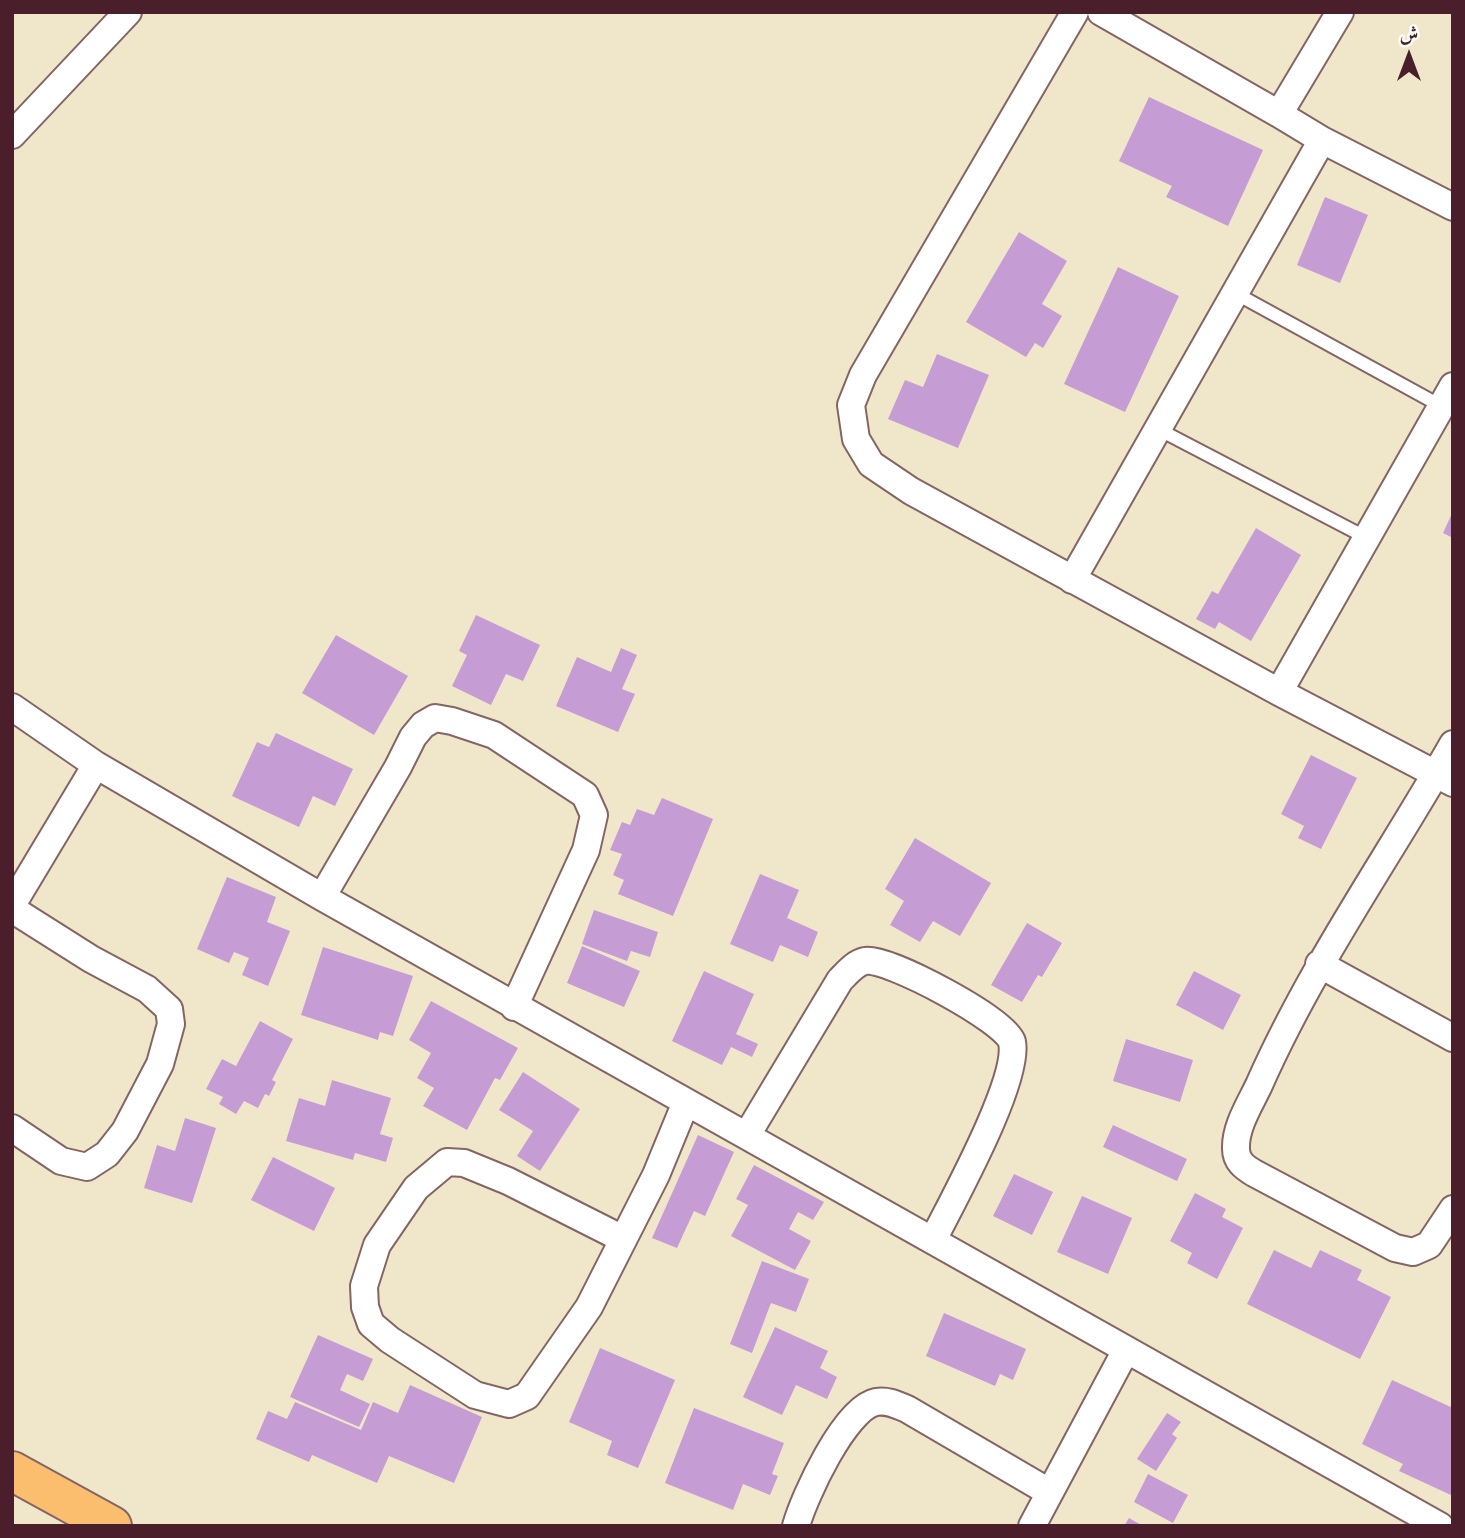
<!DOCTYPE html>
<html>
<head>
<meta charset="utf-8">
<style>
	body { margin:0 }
	#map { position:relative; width:1465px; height:1538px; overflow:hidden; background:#f0e7cb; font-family:Vollkorn,Amiri,serif }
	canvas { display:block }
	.frame { position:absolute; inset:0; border:14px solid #4a1f2b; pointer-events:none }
	.north { position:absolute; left:1374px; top:21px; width:70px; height:70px; -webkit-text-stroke:5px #fdfcf7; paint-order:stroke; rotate:0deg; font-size:19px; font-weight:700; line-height:28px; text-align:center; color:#4a1f2b }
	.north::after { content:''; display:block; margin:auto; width:24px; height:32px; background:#4a1f2b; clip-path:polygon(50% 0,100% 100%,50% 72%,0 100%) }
</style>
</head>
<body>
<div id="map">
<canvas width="1465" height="1538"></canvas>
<div class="frame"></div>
<div class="north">ش</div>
</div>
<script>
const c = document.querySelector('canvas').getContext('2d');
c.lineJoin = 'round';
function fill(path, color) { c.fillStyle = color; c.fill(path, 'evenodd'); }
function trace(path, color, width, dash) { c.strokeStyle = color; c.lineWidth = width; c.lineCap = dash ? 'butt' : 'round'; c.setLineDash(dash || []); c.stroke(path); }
const building = new Path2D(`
	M1149,97L1263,150L1228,226L1166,197L1172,186L1119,161Z
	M1325,197L1368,215L1340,283L1297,265Z
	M1019,232L1067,261L1042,304L1062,316L1043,348L1035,343L1026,357L966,322Z
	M1118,267L1179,296L1125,412L1064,384Z
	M937,354L989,375L958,448L888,419L905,380L923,387Z
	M1453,511V538L1443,533Z
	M1256,528L1301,555L1251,641L1219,622L1215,629L1196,619L1212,591L1218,594Z
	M476,615L540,645L523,681L506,674L491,705L452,686L467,655L459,651Z
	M336,635L408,676L374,735L302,693Z
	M621,648L637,655L622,689L635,694L618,732L556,706L577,657L611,672Z
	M276,733L353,769L335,806L313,796L299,827L232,796L257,742L269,747Z
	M1311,755L1357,778L1321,849L1298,838L1304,826L1281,814Z
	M662,798L713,819L673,916L618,894L624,880L613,875L622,854L610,850L622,822L630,825L637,809L654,815Z
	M915,838L991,883L960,936L933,921L920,942L890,925L904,901L885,889Z
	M760,874L799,890L787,918L818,932L808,957L780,945L773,962L730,944Z
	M227,877L276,897L267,922L290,931L268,986L242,975L249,958L234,952L229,963L197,949Z
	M594,910L658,932L650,957L631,951L627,961L582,944Z
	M1027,923L1062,943L1042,977L1038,975L1022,1002L991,985Z
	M582,946L640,971L624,1007L567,983Z
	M323,947L413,976L393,1036L380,1032L378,1040L301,1015Z
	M704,971L754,994L736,1034L758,1044L752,1057L731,1047L722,1065L672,1041Z
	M1194,971L1241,995L1223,1030L1176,1005Z
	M431,1001L518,1048L500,1080L495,1078L467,1130L423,1106L434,1088L417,1078L431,1053L409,1040Z
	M260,1021L293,1039L272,1080L276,1082L269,1096L265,1094L258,1108L244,1101L236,1114L219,1104L223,1097L206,1089L222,1059L236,1066Z
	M1126,1039L1193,1060L1180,1102L1113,1081Z
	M523,1072L580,1109L540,1171L517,1156L533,1131L499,1110Z
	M332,1080L391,1098L380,1134L393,1138L386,1162L355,1153L353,1160L286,1141L299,1098L325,1106Z
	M185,1118L216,1128L192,1203L144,1188L157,1145L175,1151Z
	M1113,1125L1187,1159L1177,1181L1103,1147Z
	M698,1135L734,1152L705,1216L694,1211L677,1248L652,1238Z
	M273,1157L335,1188L314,1231L251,1200Z
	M754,1165L824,1202L813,1220L798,1212L789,1229L811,1241L795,1270L731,1236L748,1205L736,1199Z
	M1014,1174L1053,1192L1032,1235L993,1216Z
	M1195,1193L1226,1209L1222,1217L1243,1228L1217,1279L1187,1263L1192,1253L1170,1241Z
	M1082,1196L1132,1218L1108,1274L1057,1252Z
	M1274,1250L1311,1268L1320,1250L1362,1270L1357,1280L1391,1297L1360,1359L1247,1304Z
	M762,1261L809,1279L796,1312L771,1303L752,1353L730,1344Z
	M944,1313L1026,1349L1013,1380L1000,1374L995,1386L926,1356Z
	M775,1327L828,1351L820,1368L837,1377L827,1399L796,1385L782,1415L743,1397Z
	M318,1335L373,1359L363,1381L347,1374L340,1390L370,1404L359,1427L290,1397Z
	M600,1348L675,1380L638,1468L607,1455L612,1441L569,1422Z
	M1392,1380L1453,1408V1496L1399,1471L1403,1464L1362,1444Z
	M410,1385L482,1417L454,1483L389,1456L377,1483L312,1455L309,1462L256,1439L268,1411L287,1419L295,1402L361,1430L373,1402L398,1413Z
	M694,1408L784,1443L772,1474L778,1476L770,1495L743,1484L733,1510L665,1483Z
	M1167,1413L1181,1422L1172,1434L1177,1438L1156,1471L1137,1459Z
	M1148,1474L1188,1495L1173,1523L1134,1502Z
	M1129,1518L1143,1526H1124Z`);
const lane = new Path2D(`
	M1235,293L1441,406
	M1158,429L1367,538`);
const street = new Path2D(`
	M1075,12L863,375L851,405L856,439L871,464L911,491L1279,692L1453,783
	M1101,12L1279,114
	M1340,12L1279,114L1322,140L1453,207
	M12,135L128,12
	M1072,580L1322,140
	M1279,692L1453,386
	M12,707L96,765L322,897L1440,1526
	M1453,744C1388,858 1312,965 1259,1085C1250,1104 1235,1127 1236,1149C1236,1161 1244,1167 1254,1173L1395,1248L1413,1252L1429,1245L1453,1209
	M322,897L398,767L413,737L423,725L435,718L452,721L494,735L585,795L594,815L586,850L514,1007
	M12,905L96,765
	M12,909L91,959L147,989L169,1009L171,1024L160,1064L148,1087L125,1131L107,1154L87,1167L61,1161L12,1128
	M1319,964L1453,1038
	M747,1135L840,980C847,973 855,963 865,961C886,956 1007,1021 1012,1042C1020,1080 952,1202 933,1240
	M623,1239L508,1181L464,1163L447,1162L416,1188L377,1245L364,1286L365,1307L371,1324L390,1340L475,1395L509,1404L527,1396L589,1307L656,1175L686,1102
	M796,1526C804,1497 845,1408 876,1402C888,1400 897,1405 907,1409L1049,1492
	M1032,1526L1126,1350`);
const highway = new Path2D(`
	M12,1471L112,1526`);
fill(building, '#c59dd4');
trace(lane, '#846563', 16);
trace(street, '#846563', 30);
trace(highway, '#846563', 42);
trace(lane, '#fff', 12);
trace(street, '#fff', 26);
trace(highway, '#fbbd6e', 38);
</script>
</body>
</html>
